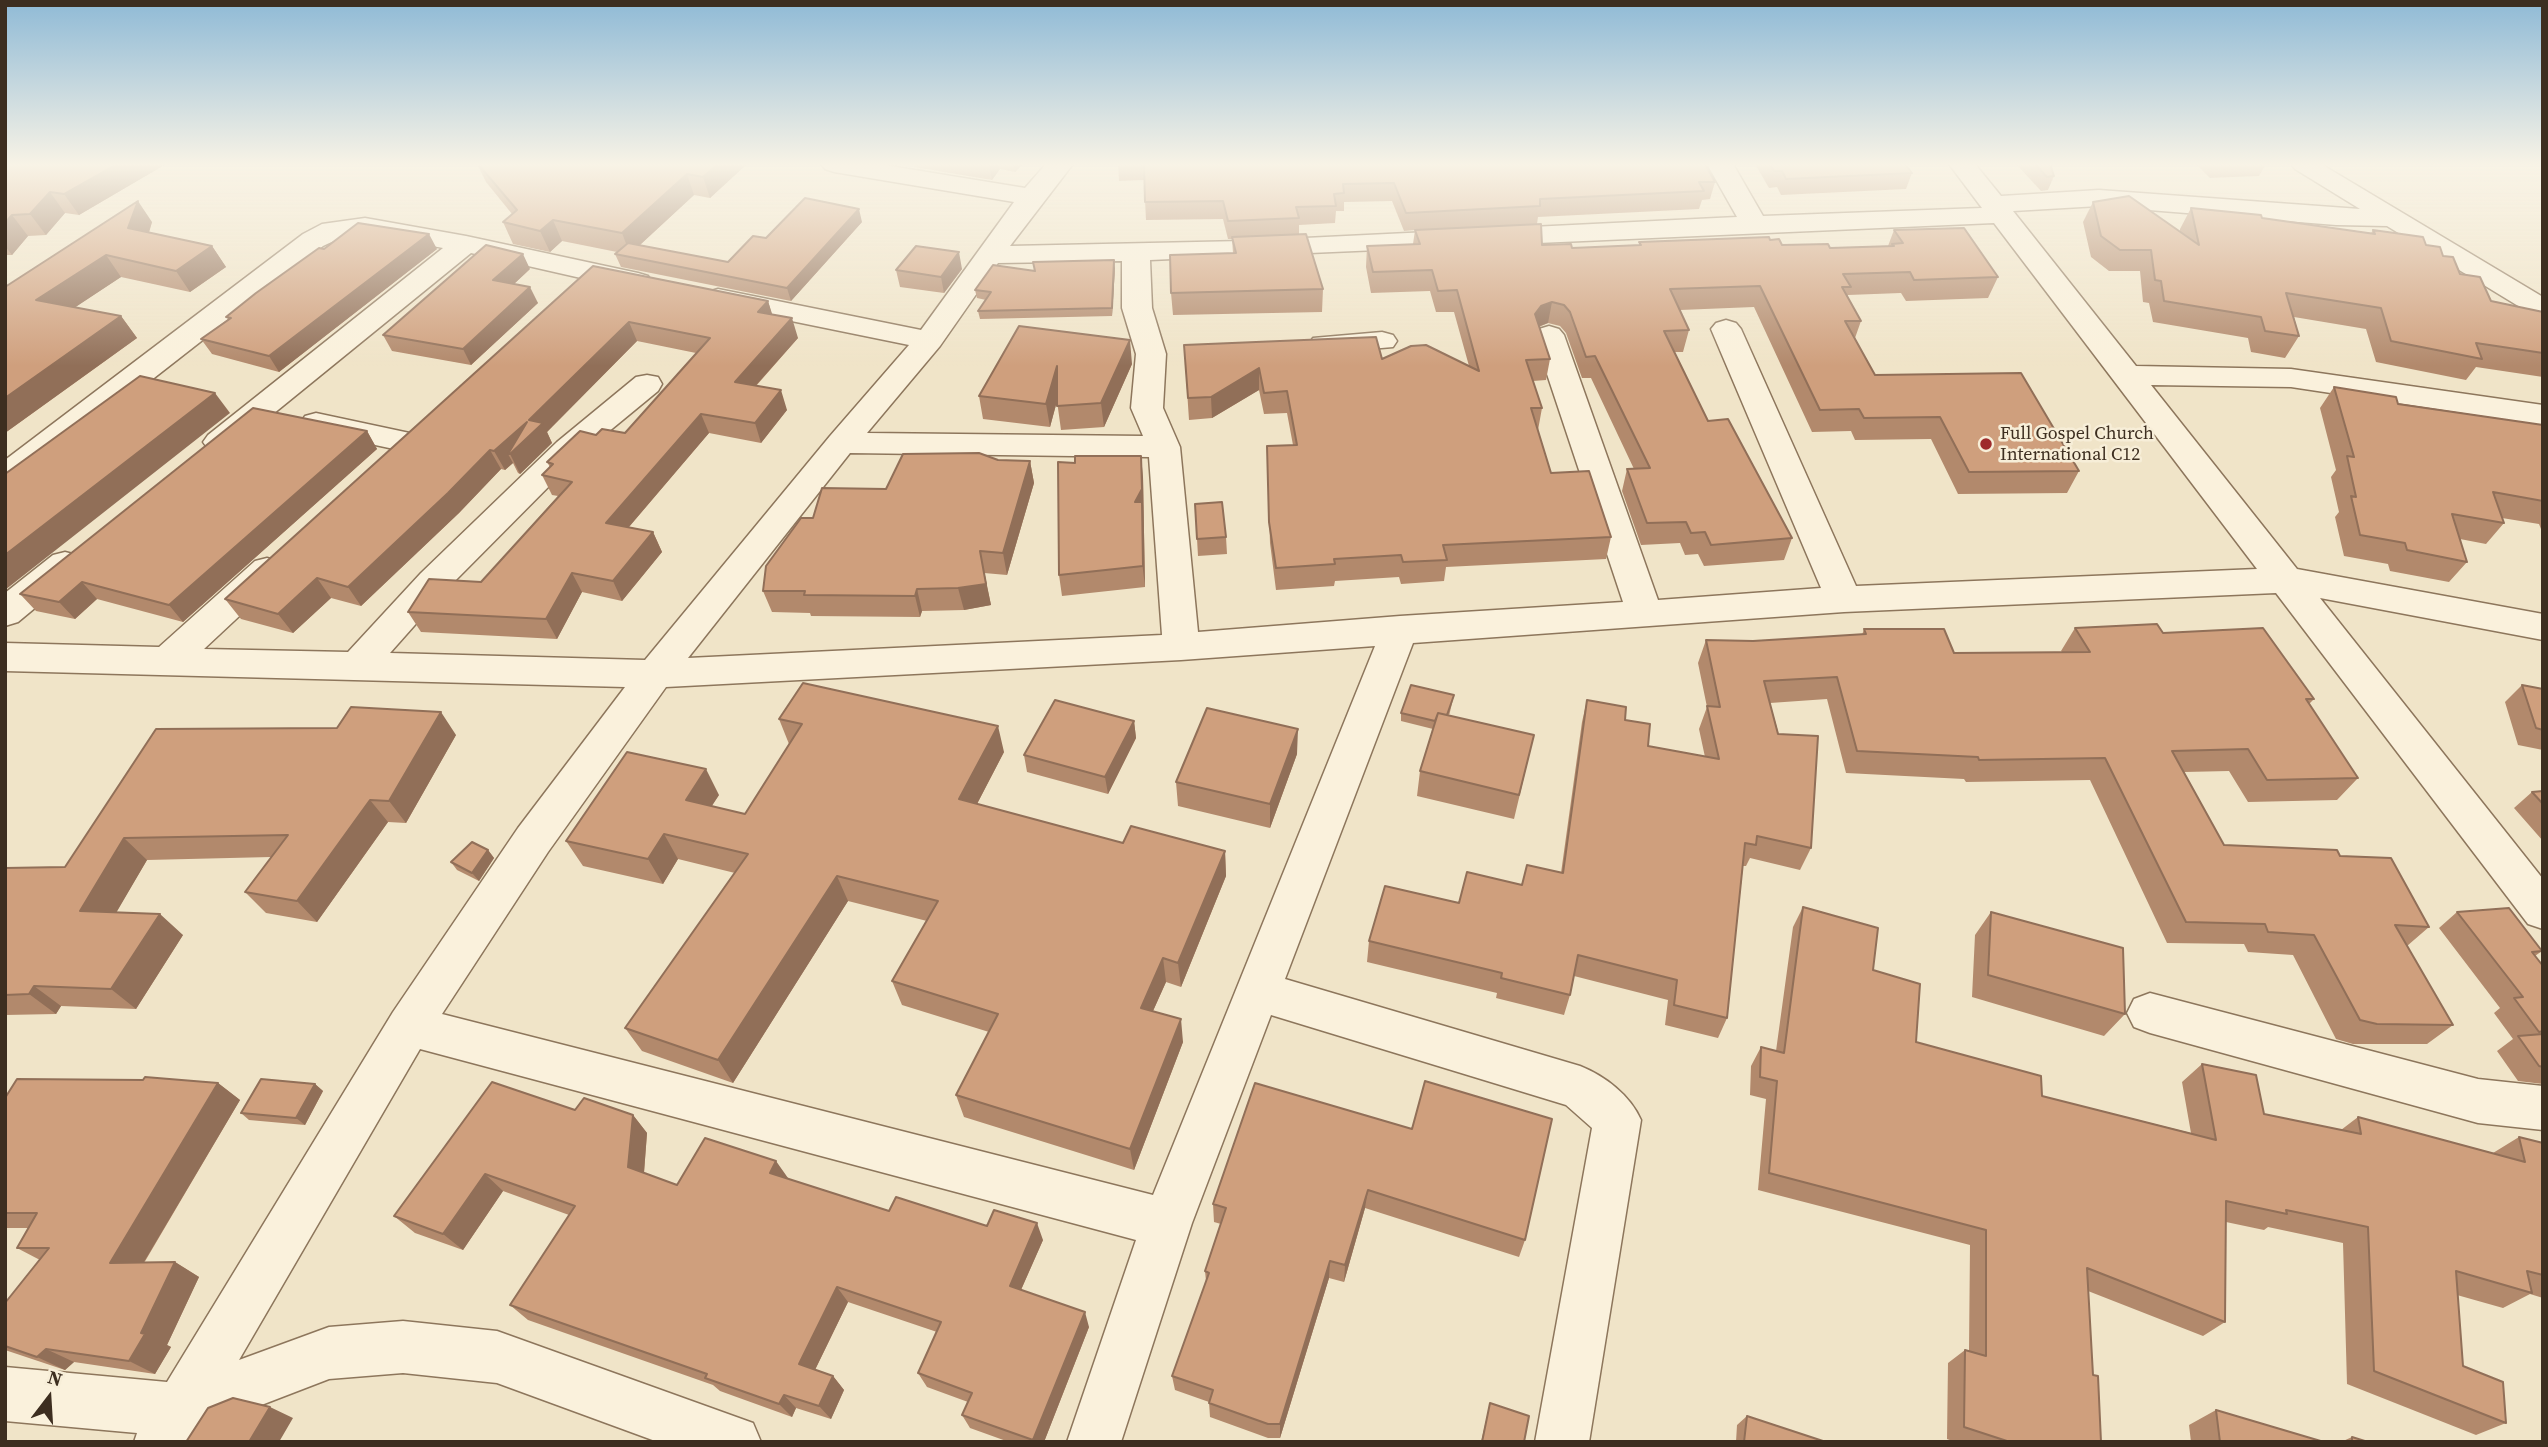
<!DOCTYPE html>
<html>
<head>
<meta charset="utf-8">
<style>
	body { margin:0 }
	#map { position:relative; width:2548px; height:1447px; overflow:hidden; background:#f0e4c8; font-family:"Source Serif 4",serif }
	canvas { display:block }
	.frame { position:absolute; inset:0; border:7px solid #3d2e20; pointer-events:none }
	.north { position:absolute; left:14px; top:1363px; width:70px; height:70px; -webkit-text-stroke:5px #f7eed8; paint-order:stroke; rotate:17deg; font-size:19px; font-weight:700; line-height:28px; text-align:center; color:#3d2e20 }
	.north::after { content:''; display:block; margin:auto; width:24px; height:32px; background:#3d2e20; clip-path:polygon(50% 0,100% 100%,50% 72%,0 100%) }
</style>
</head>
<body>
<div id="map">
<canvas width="2548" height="1447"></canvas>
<div class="frame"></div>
<div class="north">N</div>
</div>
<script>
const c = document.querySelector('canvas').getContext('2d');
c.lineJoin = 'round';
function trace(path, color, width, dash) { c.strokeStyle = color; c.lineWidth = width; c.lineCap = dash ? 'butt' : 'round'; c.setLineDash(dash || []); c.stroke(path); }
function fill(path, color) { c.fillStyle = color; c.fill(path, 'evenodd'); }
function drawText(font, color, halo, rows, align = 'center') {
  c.font = font + ' "Source Serif 4",serif'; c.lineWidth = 5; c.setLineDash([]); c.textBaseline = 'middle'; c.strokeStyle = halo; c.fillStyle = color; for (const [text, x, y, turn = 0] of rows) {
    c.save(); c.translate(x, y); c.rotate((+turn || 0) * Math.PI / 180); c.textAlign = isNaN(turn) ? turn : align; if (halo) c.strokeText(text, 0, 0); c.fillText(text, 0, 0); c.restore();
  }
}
const minor = new Path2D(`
	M821,164H878L1025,188L1046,164H1073L1010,246L1243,241L1737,217L1707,164H1733L1763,216L1982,208L1949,164H1975L2001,196L2099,190L2360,209L2295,169L2291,164H2321L2543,297V318L2533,315L2387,226L2336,225L2099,206L2013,211L2136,366L2291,369L2543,405V425L2291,387L2151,385L2297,569L2543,614V640L2320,598L2543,879V929L2528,924L2276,593L1844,612L1413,643L1285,979L1580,1066C1605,1076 1630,1095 1641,1120L1589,1442H1535L1592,1128L1566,1105L1271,1015L1192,1223L1121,1442H1067L1136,1240L420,1049L239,1360L329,1327L403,1321L497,1331L753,1423L761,1442H658L497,1383L403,1373L329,1379L199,1429L192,1442H134L137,1433L5,1421V1367L167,1382L393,1012L518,828L625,687L5,671V643L159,647L255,561L267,558L279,561L285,570L279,579L204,649L348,652L421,573L557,442L636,377L647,375L658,377L662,384L658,391L579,456L445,591L390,653L645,660L830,436L909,345L708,304L704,298L708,292L718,289L921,330L1014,202L834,172L825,169ZM1994,223L2257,569L1856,586L1741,329L1736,323L1726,320L1716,323L1711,329L1821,588L1658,600L1564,335L1559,329L1549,326L1539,329L1534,335L1623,602L1400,616L1198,632L1180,447L1163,408L1166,354L1152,308L1150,260ZM1122,261V308L1136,354L1131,408L1143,436L867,433L940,346L998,263ZM850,453L1149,457L1162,635L688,658ZM1375,646L1153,1195L442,1014L548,852L666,687L1181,660Z
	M365,218L466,236L638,273L648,276L652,282L648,288L638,291L471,253L230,449L219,452L208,449L203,442L208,435L443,248C403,241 361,226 323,246L17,485L5,488V460L303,234L322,224Z
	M1382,332L1393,335L1397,341L1393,347L1324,353L1313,350L1309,344L1313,338Z
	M316,413L419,435L424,442L419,449L408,452L305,430L300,423L305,416Z
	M65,552L77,555L82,564L77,573L18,622L5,626V593L53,555Z
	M2150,993L2478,1079L2543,1086V1130L2478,1123L2150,1033L2134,1027L2127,1013L2134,999Z`);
const wall = new Path2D(`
	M5,164H166L79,215L65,213L46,235L28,236L12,255H5Z
	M477,164H747L710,198L694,195L640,245L728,262L766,238L862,222L791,301L621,267L615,254L617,252L562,241L550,252L513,244L503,222L512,214L486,182Z
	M913,164H1023L1015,172L1000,169L992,180L914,167Z
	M1118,164H1705L1715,182L1710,199L1702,200L1699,209L1538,217L1537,224L1439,229L1542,245L1572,248L1639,245V242L1770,240L1782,245L1830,248L1888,246L1894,230L1998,277L1988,298L1906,301L1901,293L1848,295L1847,296L1861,321L1855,338L1875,375L2079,471L2067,493L1958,494L1931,439L1855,440L1851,431L1812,432L1754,307L1680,310L1689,330L1683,352H1674L1708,421L1792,538L1784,560L1704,566L1698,554L1685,555L1680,543L1641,545L1622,491L1627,469H1634L1591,378H1582L1566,333L1560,326L1548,323L1539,327L1550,359L1546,380L1533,381L1542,408L1538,430L1551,473L1611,537L1606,559L1446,567L1444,581L1401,584L1399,577L1335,581L1334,586L1276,590L1270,543L1267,446L1293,445L1287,413L1264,414L1259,390L1212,418L1189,420L1184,345L1382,359L1469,366L1454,312H1436L1430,291L1371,293L1366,267L1367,246L1413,244L1415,230L1404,231L1392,201L1344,202V211H1336L1335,223L1299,225V234L1323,289L1322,312L1173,315L1171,293L1233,253L1232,239H1228L1223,219L1146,220L1144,180L1119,181Z
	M1755,164H1905L1912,173L1906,189L1781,195L1777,187L1769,188Z
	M2016,164H2050L2054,176L2048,190L2041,191Z
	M2196,164H2266L2259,176L2210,178Z
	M2093,202L2180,232V229L2191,208L2371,233L2373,230L2426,245L2443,256L2460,274L2491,301L2543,312V377L2476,367L2466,380L2376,362L2366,329L2294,317L2299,336L2285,358L2251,352L2248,338L2153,322L2149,303L2143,302L2140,271H2109L2091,257L2083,222Z
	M152,222L149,233L212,246L226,267L190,292L121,277L75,307L121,316L137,338L5,433V287Z
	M324,249H437L279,372L212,354L201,339L228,319L226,317Z
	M593,266L768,301L772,315L798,338L756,386L787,410L761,443L709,433L629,527L653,532L662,552L622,601L582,592L557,639L421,632L408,612L481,582L558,496L552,495L542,475L550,467L547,462L596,435L625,433L696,353L637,341L547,432L552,443L520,474L518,473L513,463L505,470L501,469L459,513L361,606L331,598L293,633L241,619L225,599Z
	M1115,268L1112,316L980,319L978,311L986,300L977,298L975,290L1035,271Z
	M530,269L514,284L538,303L471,365L392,351L383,335Z
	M962,269L944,293L900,287L896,270Z
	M1132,364L1104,427L1061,430L1057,401L1050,427L983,419L979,396Z
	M2334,387L2398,404L2543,425V534L2539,524L2502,518L2504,523L2486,544L2460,539L2467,562L2449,582L2390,571L2388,564L2344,556L2335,517L2339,512L2331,477L2336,470L2320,408Z
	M367,431L377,449L183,622L97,599L75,619L36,611L20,594Z
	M998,460L1030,461L1034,483L1007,575L984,573L991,605L964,610L922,611L920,617L811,616L810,613L772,612L763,591L886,489Z
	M1143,477L1145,587L1062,596L1059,575Z
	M1195,504L1226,537L1227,554L1198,556Z
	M2075,628L2163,633L2314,699L2309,704L2358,778L2337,800L2248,802L2229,771L2184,772L2224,845L2340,856L2429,927L2407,946L2453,1025L2427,1044H2353L2336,1039L2293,955L2248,952L2244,944L2167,943L2090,780L1966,782L1964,779L1846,773L1827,699L1770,703L1811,848L1800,870L1750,858L1746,866H1743L1727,1018L1718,1038L1665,1025L1668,1000L1574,976L1570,995L1564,1015L1496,998L1497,993L1367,962L1369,941L1459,903L1561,873L1582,722L1587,700L1625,720L1648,746L1705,757L1699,729L1707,707L1698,663L1706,640L1753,641L1862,635L1864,629L1954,653L2062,652L2061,651Z
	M2522,685L2543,689V750L2518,745L2505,702Z
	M1454,695L1449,716L1534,735L1514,819L1417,796L1420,771L1433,729L1401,721V713Z
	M779,719L1004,752L977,804L1123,843L1225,851L1226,876L1181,987L1166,982L1153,1011L1183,1042L1134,1170L964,1117L956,1095L989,1032L902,1005L892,981L927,921L848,901L733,1083L642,1051L625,1028L735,873L678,859L663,884L583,866L566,841L719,795L711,806L745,814L789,744Z
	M1134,721L1136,738L1108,794L1027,772L1024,755Z
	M156,729L456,735L406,823L388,822L317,922L266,913L245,892L271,857L147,860L116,912L183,935L136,1009L61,1006L56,1014L5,1015V868L65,867Z
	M1297,754L1270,828L1178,806L1176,782Z
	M2543,791V841L2514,808L2532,792Z
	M488,850L494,858L479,881L457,870L451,862Z
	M1803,907L1873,970L1916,1042L2042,1096L2191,1133L2182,1082L2202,1064L2264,1114L2341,1130L2358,1117L2493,1153L2519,1137L2543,1143V1298L2530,1294L2503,1308L2457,1295L2463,1366L2506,1423L2476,1435L2347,1384L2343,1243L2268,1227L2264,1230L2226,1222L2225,1322L2203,1336L2088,1291L2093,1375L2101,1442H1955L1947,1439L1948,1363L1965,1350L1969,1351L1970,1245L1758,1190L1766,1099L1750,1095L1751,1066L1761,1047L1776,1051L1793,927Z
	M1991,912L2125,1014L2104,1036L1972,997L1975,935Z
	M2457,912L2542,951L2535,956L2543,966V1084L2518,1081L2497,1051L2513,1039L2494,1013L2500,1008L2439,928Z
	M218,1083L240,1100L144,1263L175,1262L199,1277L167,1345L171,1347L155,1374L74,1362L65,1370L5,1350V1303L40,1260L17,1248L29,1228H5V1098Z
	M1255,1083L1525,1240L1519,1257L1365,1208L1344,1282L1329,1278L1280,1438H1268L1210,1417L1209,1402L1175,1390L1172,1376L1206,1281L1205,1271L1221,1224L1214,1222L1213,1204Z
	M315,1084L323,1091L305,1125L249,1120L241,1113Z
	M575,1110L633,1115L647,1133L644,1173L677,1185L788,1178L787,1179L889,1211L987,1226L1043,1240L1021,1290L1089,1327L1044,1442H1009L970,1428L962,1415L968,1402L927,1387L918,1373L937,1332L848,1302L815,1370L833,1376L844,1390L831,1419L796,1408L792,1417L720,1391L713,1385L528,1320L510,1305L569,1215L503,1191L463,1250L415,1233L394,1216Z
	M1490,1403L1524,1442H1481Z
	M2216,1410L2324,1442H2191L2189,1425Z
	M1747,1416L1826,1442H1736L1737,1425Z
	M2352,1437L2368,1442H2341Z`);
const shadedWall = new Path2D(`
	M117,164H166L79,215L64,194Z
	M718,164H747L710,198L703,177Z
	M989,164H999L1000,169L992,180Z
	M1014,164H1023L1015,172Z
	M687,174L694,195L630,254L622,233Z
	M50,192L65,213L46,235L30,214Z
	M138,201L152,222L143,250L128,228Z
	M859,209L862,222L791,301L787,288Z
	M12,215L28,236L12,255L5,246V223Z
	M553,220L562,241L550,252L540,231Z
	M429,234L437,249L279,372L269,356Z
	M212,246L226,267L190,292L176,271Z
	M959,252L962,269L944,293L941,277Z
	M523,254L530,269L501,296L493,280Z
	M106,255L121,277L53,322L36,300Z
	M1114,260L1115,268L1112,316V308Z
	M530,287L538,303L471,365L463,349Z
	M768,301L774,320L758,312Z
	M1552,302L1548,323L1537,327L1535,314L1541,306Z
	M121,316L137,338L5,433V398Z
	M792,318L798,338L742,401L735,382Z
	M629,322L637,341L547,432L552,443L520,474L510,454H508L513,463L505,470L494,451L529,420Z
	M1130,340L1132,364L1104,427L1101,403Z
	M1057,366L1060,390L1050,427L1046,404Z
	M1259,368V390L1212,418L1211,397Z
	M781,390L787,410L761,443L755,423Z
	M215,393L230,413L5,590V555Z
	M701,414L709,433L616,542L606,523Z
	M367,431L377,449L183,622L169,605Z
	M490,450L501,469L459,513L361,606L348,587Z
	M1141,456L1143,477L1145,587L1135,502Z
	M1030,461L1034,483L1007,575L1003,553Z
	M653,532L662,552L622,601L613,581Z
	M980,551L991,605L964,610L958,588Z
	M572,573L582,592L557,639L546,619Z
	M317,578L331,598L293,633L278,614Z
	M82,582L97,599L75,619L59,602Z
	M917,589L922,611L920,617L915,596Z
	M441,712L456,735L406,823L389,801Z
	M1134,721L1136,738L1108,794L1105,777Z
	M998,726L1004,752L966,825L959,799Z
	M1298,729L1297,754L1270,828V804Z
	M706,769L719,795L699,826L686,800Z
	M370,800L388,822L317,922L297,901Z
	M664,834L678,859L663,884L648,859Z
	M124,838L147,860L105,932L80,911Z
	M488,850L494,858L479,881L472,873Z
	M1225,851L1226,876L1181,987L1178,963Z
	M837,876L848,901L733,1083L718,1060Z
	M160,914L183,935L136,1009L111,989Z
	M1163,958L1166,982L1144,1031L1141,1008Z
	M34,986L61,1006L56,1014L29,994Z
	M1181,1019L1183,1042L1134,1170L1130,1149Z
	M218,1083L240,1100L135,1277L110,1263Z
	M315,1084L323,1091L305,1125L296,1118Z
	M633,1115L647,1133L643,1185L628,1167Z
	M776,1161L788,1178L781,1190L770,1173Z
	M485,1174L503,1191L463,1250L443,1234Z
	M1368,1190L1365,1208L1344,1282L1345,1265Z
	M1037,1223L1043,1240L1016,1301L1010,1286Z
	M1330,1261L1329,1278L1280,1438V1424Z
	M175,1262L199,1277L167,1345L171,1347L155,1374L129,1361L141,1333Z
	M837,1287L848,1302L811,1378L799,1364Z
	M1085,1312L1089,1327L1044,1442H1034L1033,1440Z
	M46,1349L74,1362L65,1370L37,1357Z
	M833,1376L844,1390L831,1419L819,1406Z
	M784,1395L796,1408L792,1417L779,1404Z
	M270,1407L293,1418L279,1442H249Z`);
const building = new Path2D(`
	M5,164H117L64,194L50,192L30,214L12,215L5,223Z
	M478,164H718L703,177L687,174L622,233L553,220L540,231L503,222L517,210Z
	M1144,164H1705L1715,182H1699L1704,191L1540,199V206L1406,213L1394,183L1343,184L1344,193L1334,194L1336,206L1296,207L1299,218L1228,221L1223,201L1145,202Z
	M1770,164H1905L1912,173L1786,179L1782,171H1774Z
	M2035,164H2050L2054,176L2047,177Z
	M2129,196L2199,245L2191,208L2261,215L2262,218L2375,234L2373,230L2423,237L2426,245L2440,247L2443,256L2453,257L2460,274L2480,277L2491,301L2543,312V353L2476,343L2482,359L2391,341L2381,308L2286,293L2299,336L2265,331L2261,317L2164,301L2161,281L2155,280L2151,250H2120L2101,236L2093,202Z
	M805,198L859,209L787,288L615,254L628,243L728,262L753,236L766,238Z
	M138,201L128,228L212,246L176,271L106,255L36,300L121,316L5,398V287Z
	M358,223L429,234L269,356L201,339L231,318L226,317L256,293L319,248L324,249Z
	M1541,224L1542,245L1571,244L1572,248L1641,245L1639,242L1769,237L1770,240L1779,239L1782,245L1828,244L1830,248L1894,246L1892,244L1903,243L1894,230L1964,228L1998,277L1914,280L1910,272L1843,274L1851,287H1842L1861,321H1845L1875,375L2021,373L2079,471L1969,472L1940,417L1864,418L1859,409L1820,410L1760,286L1670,289L1689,330L1664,331L1708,421L1728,419L1792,538L1711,545L1705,532L1691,533L1686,522L1647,523L1627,469L1650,468L1595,356L1586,357L1570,312L1564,305L1552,302L1541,306L1535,314L1550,359L1526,360L1542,408H1531L1551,473L1589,471L1611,537L1443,545L1447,560L1403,562L1401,555L1334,559L1335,564L1276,568L1269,522L1267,446L1297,445L1287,391L1264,393L1259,368L1211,397L1188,398L1184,345L1376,337L1382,359L1411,346L1426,345L1479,371L1457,290L1438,291L1432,270L1373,272L1367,246L1420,244L1415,230Z
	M1306,234L1323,289L1171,293L1170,255L1236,253L1232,237Z
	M486,245L523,254L493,280L530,287L463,349L383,335Z
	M916,246L959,252L941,277L896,270Z
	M1114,260L1112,308L978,311L991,292L975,290L993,265L1035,271L1033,262Z
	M593,266L768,301L758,312L792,318L735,382L781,390L755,423L701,414L606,523L653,532L613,581L572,573L546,619L408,612L429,579L481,582L572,482L542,475L553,464L547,462L580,431L596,435L602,429L625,433L710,338L629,322L529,420L543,423L510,454H508L527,422L494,451L490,450L448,493L348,587L317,578L278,614L225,599Z
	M1019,326L1130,340L1101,403L1057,406V366L1046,404L979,396Z
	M140,376L215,393L5,555V474Z
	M2334,387L2396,397L2398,404L2543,425V501L2493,492L2504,523L2452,514L2467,562L2407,550L2405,543L2360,535L2351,496L2356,497L2347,456L2354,457Z
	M253,408L367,431L169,605L82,582L59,602L20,594Z
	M979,453L998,460L1030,461L1003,553L980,551L986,584L958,588L917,589L915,596L804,595L805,591H763L766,566L801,518H813L822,488L886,489L903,454Z
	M1075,456H1141L1142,489L1135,502H1142L1143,566L1059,575L1058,462L1075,463Z
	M1222,502L1226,537L1197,539L1195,504Z
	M2157,624L2163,633L2263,628L2314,699H2306L2358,778L2267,780L2248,749L2172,751L2224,845L2337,850L2340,856L2391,858L2429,927L2395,925L2453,1025L2377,1024L2360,1020L2314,935L2268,932L2265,924L2186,922L2105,758L1979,760L1978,757L1857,751L1837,677L1764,681L1778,734L1818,736L1811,848L1757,836L1756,845L1745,843L1727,1018L1674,1005L1677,980L1578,955L1570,995L1501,978L1502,973L1369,941L1385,886L1459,903L1467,872L1522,885L1527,865L1563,873L1587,700L1626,707L1625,720L1650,724L1648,746L1719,759L1707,706L1720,707L1706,640L1753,641L1866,634L1864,629H1944L1954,653L2090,652L2075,628Z
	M803,683L998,726L959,799L1123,843L1131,826L1225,851L1178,963L1163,958L1141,1008L1181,1019L1130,1149L956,1095L998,1014L892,981L938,901L837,876L718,1060L625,1028L748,854L664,834L648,859L566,841L627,752L706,769L686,800L745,814L802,724L779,719Z
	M1411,685L1454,695L1447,715L1438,713L1435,721L1401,713Z
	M2522,685L2543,689V730L2536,728Z
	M1055,700L1134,721L1105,777L1024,755Z
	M351,707L441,712L389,801L370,800L297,901L245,892L288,835L124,838L80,911L160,914L111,989L34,986L29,994L5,995V868L65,867L156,729L337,728Z
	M1207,708L1298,729L1270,804L1176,782Z
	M1438,713L1534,735L1519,795L1420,771Z
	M2543,791V804L2532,792Z
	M472,842L488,850L472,873L451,862Z
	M1803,907L1878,928L1873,970L1920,984L1916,1042L2041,1076L2042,1096L2216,1140L2202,1064L2256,1075L2264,1114L2361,1134L2358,1117L2525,1162L2519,1137L2543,1143V1275L2527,1271L2532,1293L2456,1271L2463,1366L2503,1382L2506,1423L2374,1371L2368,1227L2286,1210L2287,1214L2226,1201L2225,1322L2087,1268L2093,1375L2098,1376L2101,1442H2010L1964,1427L1965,1350L1986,1356V1230L1769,1173L1777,1081L1760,1077L1761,1047L1784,1053Z
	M2509,908L2542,951L2532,952L2543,966V1031L2539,1032L2514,998L2523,997L2457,912Z
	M1991,912L2123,948L2125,1014L1988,975Z
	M2543,1034V1067L2539,1066L2518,1036Z
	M145,1077L218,1083L110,1263L175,1262L141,1333L145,1334L129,1361L46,1349L37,1357L5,1346V1303L49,1248H17L37,1213H5V1098L17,1079L143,1080Z
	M261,1079L315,1084L296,1118L241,1113Z
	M1425,1081L1552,1119L1525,1240L1368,1190L1345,1265L1330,1261L1280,1424H1268L1209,1403L1213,1390L1172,1376L1209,1273L1205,1271L1226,1208L1213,1204L1255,1083L1412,1129Z
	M492,1082L575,1110L584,1098L633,1115L628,1167L677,1185L705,1138L776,1161L770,1173L889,1211L896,1197L987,1226L994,1210L1037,1223L1010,1286L1085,1312L1033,1440L962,1415L972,1393L918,1373L941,1322L837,1287L799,1364L833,1376L819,1406L784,1395L779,1404L705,1378L707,1374L510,1305L575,1206L485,1174L443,1234L394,1216Z
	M233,1398L270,1407L249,1442H186L208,1408Z
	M1490,1403L1529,1416L1524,1442H1482Z
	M2216,1410L2324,1442H2220Z
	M1747,1416L1826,1442H1744Z
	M2352,1437L2368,1442H2352Z`);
const markers = [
	[1986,444,7,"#9e2a2b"]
];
const poiNames = [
	["Full Gospel Church",2000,434],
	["International C12",2000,455]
];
trace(minor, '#8d765c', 3);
fill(minor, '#faf1dc');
fill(wall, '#b2896c');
fill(shadedWall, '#916f58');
fill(building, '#cf9f7d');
trace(building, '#916f58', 2);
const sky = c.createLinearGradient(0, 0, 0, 366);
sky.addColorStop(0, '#8fbad6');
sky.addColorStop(0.45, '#f8f3e6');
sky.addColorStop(1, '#f8f3e600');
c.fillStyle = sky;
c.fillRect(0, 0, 2548, 366);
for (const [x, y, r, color] of markers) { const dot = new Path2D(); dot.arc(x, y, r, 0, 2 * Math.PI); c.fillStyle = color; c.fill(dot); trace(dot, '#f7eed8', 2.5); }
drawText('18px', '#3d2e20', '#f7eed8', poiNames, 'left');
</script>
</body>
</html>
